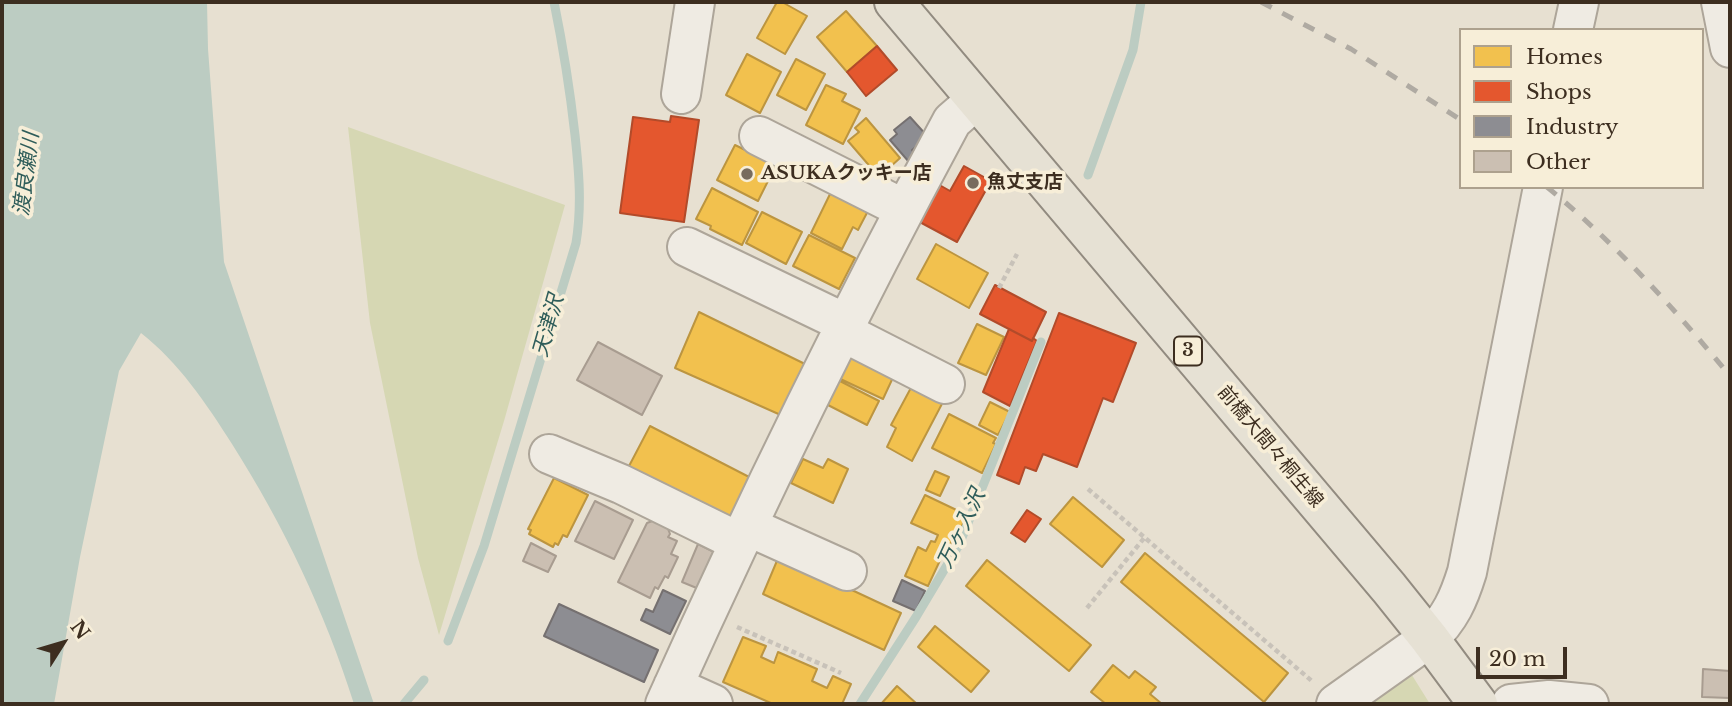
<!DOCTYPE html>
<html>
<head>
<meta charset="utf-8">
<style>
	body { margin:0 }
	#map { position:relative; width:1732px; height:706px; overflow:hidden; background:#e7e0d1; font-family:"Libre Baskerville",serif }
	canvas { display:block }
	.frame { position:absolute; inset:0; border:4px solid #3d2e20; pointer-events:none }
	.legend { position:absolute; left:1459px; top:28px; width:245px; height:161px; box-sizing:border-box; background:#f7eed8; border:2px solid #ada18e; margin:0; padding:9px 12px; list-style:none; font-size:21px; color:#3d2e20 }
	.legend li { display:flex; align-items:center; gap:14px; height:35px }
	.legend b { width:35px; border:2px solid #ada18e }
	.north { position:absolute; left:28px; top:608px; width:70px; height:70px; -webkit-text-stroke:5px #f7eed8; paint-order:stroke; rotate:53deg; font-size:19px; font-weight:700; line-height:28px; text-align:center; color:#3d2e20 }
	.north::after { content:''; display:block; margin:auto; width:24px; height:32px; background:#3d2e20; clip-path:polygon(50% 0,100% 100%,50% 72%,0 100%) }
	.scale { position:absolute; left:1476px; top:647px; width:91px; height:32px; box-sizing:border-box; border:4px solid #3d2e20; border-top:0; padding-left:9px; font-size:21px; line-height:24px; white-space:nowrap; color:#3d2e20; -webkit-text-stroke:5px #f7eed8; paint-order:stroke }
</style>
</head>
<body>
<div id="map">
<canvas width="1732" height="706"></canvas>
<div class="frame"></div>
<ul class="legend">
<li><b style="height:19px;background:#f2c14e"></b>Homes</li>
<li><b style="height:19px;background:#e4572e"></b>Shops</li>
<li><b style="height:19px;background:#8d8d92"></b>Industry</li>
<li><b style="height:19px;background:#cbbfb2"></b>Other</li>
</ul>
<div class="north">N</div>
<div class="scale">20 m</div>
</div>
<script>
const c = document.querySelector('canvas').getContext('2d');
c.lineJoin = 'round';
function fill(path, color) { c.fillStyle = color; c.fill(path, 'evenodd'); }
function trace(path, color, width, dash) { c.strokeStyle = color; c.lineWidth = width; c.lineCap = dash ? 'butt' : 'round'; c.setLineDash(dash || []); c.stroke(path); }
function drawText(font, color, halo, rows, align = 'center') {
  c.font = font + ' "Libre Baskerville","Noto Sans JP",serif'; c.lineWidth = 7; c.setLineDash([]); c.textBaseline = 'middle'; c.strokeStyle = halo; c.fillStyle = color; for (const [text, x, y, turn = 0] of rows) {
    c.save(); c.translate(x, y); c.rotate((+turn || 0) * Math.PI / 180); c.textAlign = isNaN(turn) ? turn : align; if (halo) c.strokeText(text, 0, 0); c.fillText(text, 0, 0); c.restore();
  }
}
const green = new Path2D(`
	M348,127L565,205L504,421L439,635L418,558L370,323Z
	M1410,672L1430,704H1356Z`);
const water = new Path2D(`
	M2,2H207L208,49L224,262L374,704H354C325,612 284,526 232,444C206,403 179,363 141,333L119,371L80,557L54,704H2Z`);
const homes = new Path2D(`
	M777,2H782L807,16L785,54L757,38Z
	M846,11L877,46L847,72L817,37Z
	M747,54L781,72L760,113L726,95Z
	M796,59L825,74L806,110L777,95Z
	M826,85L846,94L842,101L860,110L843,144L806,125Z
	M866,118L900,158L879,177L848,141L859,132L855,128Z
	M735,145L776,165L758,201L717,180Z
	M712,188L758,212L742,245L710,229L711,226L696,219Z
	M832,190L869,209L858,230L853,227L842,249L811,233Z
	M762,212L802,232L786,264L746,243Z
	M809,235L855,258L839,289L793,266Z
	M936,244L988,273L969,308L917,279Z
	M699,312L807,365L783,416L675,368Z
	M977,324L1004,337L986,375L958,363Z
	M847,347L896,371L883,399L834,376Z
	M836,379L879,401L867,425L824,403Z
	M913,384L944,400L912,461L887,447L896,428L891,425Z
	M990,402L1010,412L998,435L979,425Z
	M949,414L996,438L993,443L996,444L982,473L932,448Z
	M650,426L753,479L732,521L628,468Z
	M803,459L823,468L828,459L848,469L833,503L791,483Z
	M935,471L949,477L940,496L926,490Z
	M554,478L588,495L567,537L563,535L558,545L555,543L553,547L529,534L531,530L528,529Z
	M925,495L967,515L955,541H952L945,556L943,554L928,586L905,576L918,547L926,551L931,541L935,542L938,535L911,523Z
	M1073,497L1124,540L1102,567L1050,524Z
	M1145,553L1288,673L1264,702L1121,582Z
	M779,556L901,613L884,650L763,594Z
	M987,560L1091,645L1069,671L966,586Z
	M935,626L989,671L971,692L918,647Z
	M743,637L766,646L761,657L774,663L778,652L817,669L812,681L827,688L833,676L851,684L842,704H773L723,682Z
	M1113,665L1129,678L1135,671L1156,687L1150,694L1162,704H1106L1091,692Z
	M897,686L917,704H881Z`);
const shops = new Path2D(`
	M877,46L897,70L866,96L847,72Z
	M671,116L699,120L684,222L620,213L633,117L670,122Z
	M964,166L991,181L957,242L916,220L936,183L950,191Z
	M995,285L1046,312L1032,341L980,314Z
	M1059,313L1136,343L1113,402L1103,398L1077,467L1043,454L1036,471L1025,467L1019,484L997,475Z
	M1009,329L1032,341L1033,338L1037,341L1010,406L983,392Z
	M1027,510L1041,519L1025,542L1011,533Z`);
const industry = new Path2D(`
	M910,117L928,137L912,150L917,156L909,162L890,140L897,134L894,130Z
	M902,580L925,591L916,611L893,601Z
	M663,590L686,601L670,634L641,620L646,609L653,612Z
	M559,604L658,650L644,682L544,636Z`);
const stream = new Path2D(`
	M1088,175L1133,50L1141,2
	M448,641L484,546L576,243C582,206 579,172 575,135C570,90 563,46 554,2
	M404,704L424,680
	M860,704L916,617L959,545L1041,342`);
const building = new Path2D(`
	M598,342L662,376L642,415L577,380Z
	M595,501L633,520L614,559L575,541Z
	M660,518L665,521L670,534L668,537L677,541L671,554L678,557L668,578L665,576L658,589L655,587L650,598L618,582L647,523Z
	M531,543L556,556L548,572L523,561Z
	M698,544L716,553L699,589L682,582Z
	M1703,669L1730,671V698L1702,697Z`);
const path = new Path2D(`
	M999,288L1017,254
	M1088,489L1313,682
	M1087,608L1145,537
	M737,627L841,673`);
const minor = new Path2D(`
	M1721,2L1730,48
	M1573,30L1579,2
	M681,94L695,2
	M759,136L904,209
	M687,247L845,323
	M841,331L945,384
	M549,454L621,484L739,542
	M747,526L847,571
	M673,686L713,704
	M665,704C754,506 849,312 952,121L975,101
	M1336,704L1429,638C1450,619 1459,598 1467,572L1543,187
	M1511,704L1549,700L1589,704`);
const major = new Path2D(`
	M894,2L1389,588L1429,638L1478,704`);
const rail = new Path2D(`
	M1261,2L1351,49L1461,120
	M1547,187C1615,243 1674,308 1730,376`);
const markers = [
	[747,174,7,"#786c5e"],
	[973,183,7,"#786c5e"]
];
const shields = [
	[1188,351,28]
];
const shieldNames = [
	["3",1188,351]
];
const poiNames = [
	["ASUKAクッキー店",761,174],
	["魚丈支店",987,183]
];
const streetNames = [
	["前橋大間々桐生線",1270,447,50]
];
const waterNames = [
	["渡良瀬川",27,174,-83],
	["天津沢",549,326,-74],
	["万ヶ入沢",962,529,-65]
];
fill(green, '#d6d7b3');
fill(water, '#bcccc2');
fill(homes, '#f2c14e');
trace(homes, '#bc9540', 2);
fill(shops, '#e4572e');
trace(shops, '#b24b2a', 2);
fill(industry, '#8d8d92');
trace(industry, '#757070', 2);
trace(stream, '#bcccc2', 9);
fill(building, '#cbbfb2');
trace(building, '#a89c90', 2);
trace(minor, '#ada599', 42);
trace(major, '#928b80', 42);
trace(path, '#c8c2b9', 4.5, [5, 3.5]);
trace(minor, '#efebe3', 38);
trace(major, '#e6e1d4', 38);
trace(rail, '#afaaa2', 5, [12, 12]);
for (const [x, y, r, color] of markers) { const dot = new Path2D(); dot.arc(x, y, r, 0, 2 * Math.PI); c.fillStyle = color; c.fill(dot); trace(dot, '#f7eed8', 2.5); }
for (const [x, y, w] of shields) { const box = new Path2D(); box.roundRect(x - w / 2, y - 14.5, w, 29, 5); c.fillStyle = '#f7eed8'; c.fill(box); trace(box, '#3d2e20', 2); }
drawText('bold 18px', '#3d2e20', null, shieldNames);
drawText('bold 19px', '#3d2e20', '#f7eed8', poiNames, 'left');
drawText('19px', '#3d2e20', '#f7eed8', streetNames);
drawText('italic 21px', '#2f5d5a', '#f7eed8', waterNames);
</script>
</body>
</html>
